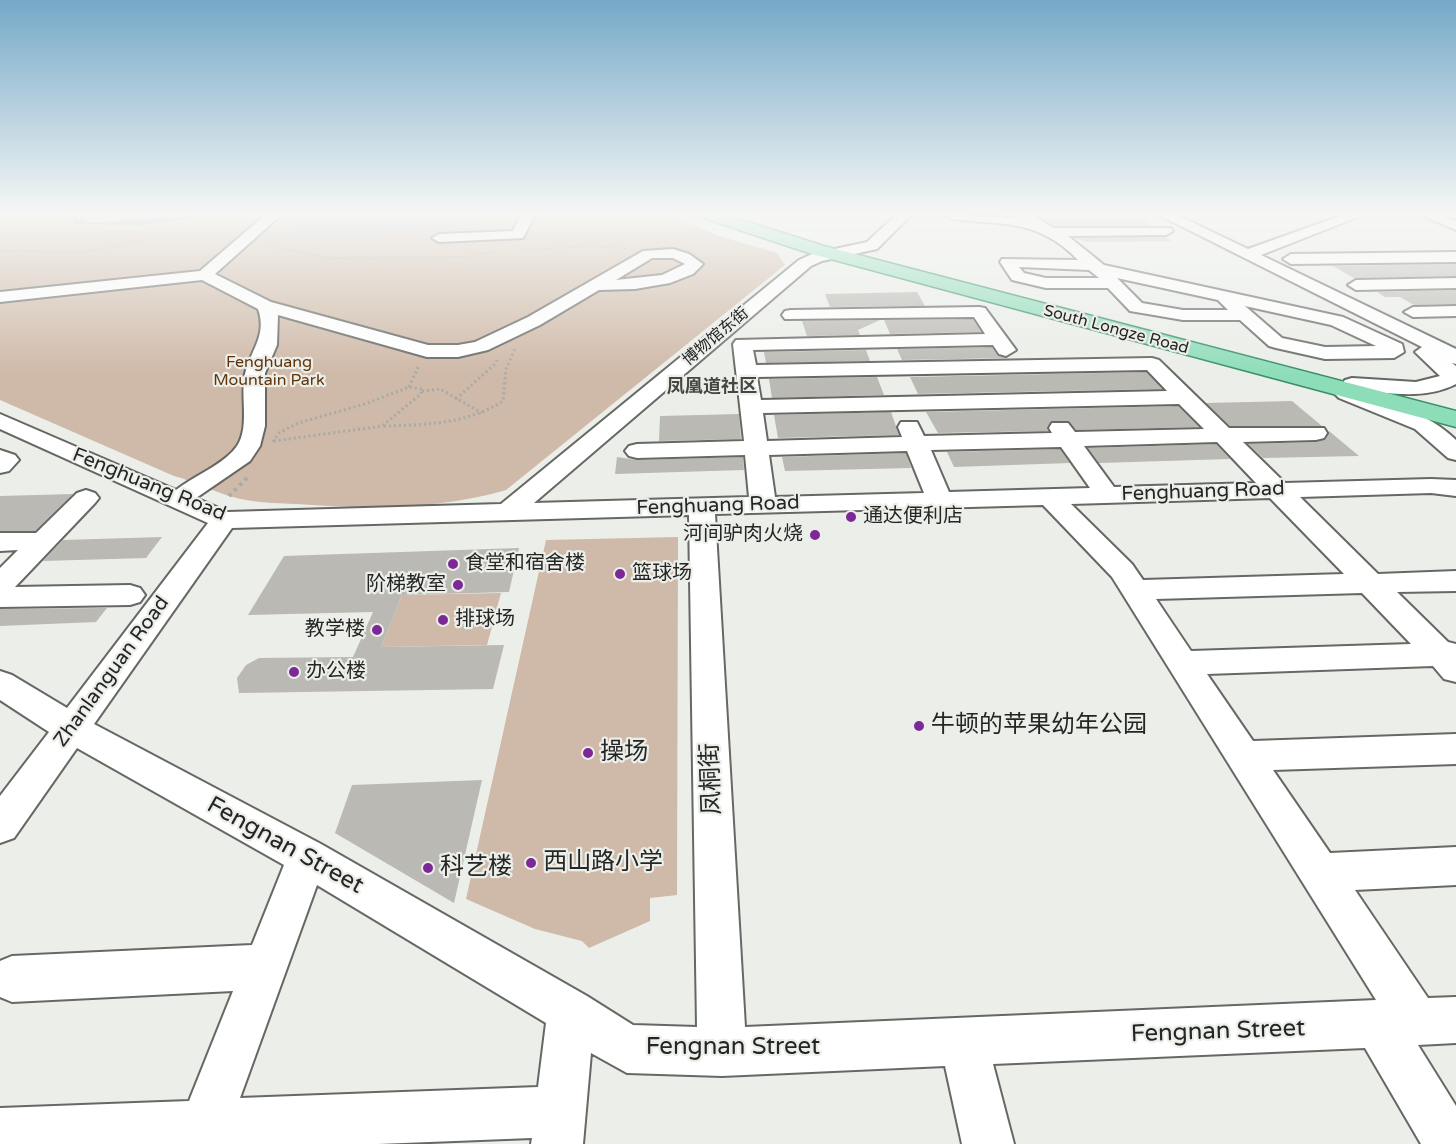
<!DOCTYPE html>
<html>
<head>
<meta charset="utf-8">
<style>
	body { margin:0 }
	canvas { display:block; background:#ebeee9 }
</style>
</head>
<body>
<canvas width="1456" height="1144"></canvas>
<script>
const c = document.querySelector('canvas').getContext('2d');
c.lineJoin = 'round';
function fill(path, color) { c.fillStyle = color; c.fill(path, 'evenodd'); }
function trace(path, color, width, dash) { c.strokeStyle = color; c.lineWidth = width; c.lineCap = dash ? 'butt' : 'round'; c.setLineDash(dash || []); c.stroke(path); }
function drawText(font, color, halo, rows, align = 'center') {
  c.font = font + ' "Varela Round","Noto Sans SC",sans-serif'; c.lineWidth = 4.5; c.setLineDash([]); c.textBaseline = 'middle'; c.strokeStyle = halo; c.fillStyle = color; for (const [text, x, y, turn = 0] of rows) {
    c.save(); c.translate(x, y); c.rotate((+turn || 0) * Math.PI / 180); c.textAlign = isNaN(turn) ? turn : align; if (halo) c.strokeText(text, 0, 0); c.fillText(text, 0, 0); c.restore();
  }
}
const green = new Path2D(`
	M0,215H671L719,236L777,253L785,265L506,490C438,510 367,509 297,504C275,503 251,503 229,496C210,490 193,481 174,476L0,400Z
	M678,537L677,895L650,898V921L589,948L582,941L535,929L466,899L546,540Z
	M501,593L487,645L381,647L402,595Z`);
const water = new Path2D(`
	M71,215L89,223L213,215L142,225L75,224Z`);
const building = new Path2D(`
	M310,215H475V230L373,232L368,238L287,239L294,233H290Z
	M1140,218L1151,226H1056L1048,219Z
	M1166,237L1171,241L1087,242L1074,238Z
	M1456,264V276L1354,278L1333,266Z
	M1456,290V304L1414,305L1400,297H1385L1377,292Z
	M917,292L925,306L830,307L825,294Z
	M973,319L981,332L890,334L884,320Z
	M880,320L858,330L860,335L807,336L802,321Z
	M992,347L998,356L1008,358L902,360L897,349Z
	M866,350L870,361L766,363L764,352Z
	M1146,372L1162,389L918,394L910,377Z
	M877,377L884,395L772,398L769,379Z
	M1292,401L1322,426H1230L1206,403Z
	M1178,406L1199,427L1076,430L1068,421H1052L1047,427L1048,431L938,433L926,412Z
	M891,412L899,435L778,438L774,415Z
	M739,414L741,439L659,441L660,416Z
	M1329,431L1359,456L1263,458L1248,444L1317,442L1326,439Z
	M1216,444L1230,459L1099,463L1088,448Z
	M1060,449L1070,463L954,467L947,452Z
	M906,453L911,468L785,471L782,457Z
	M617,457L637,460L743,457L744,470L615,474Z
	M73,494L35,531H0V496Z
	M162,537L146,558L43,561L63,540Z
	M519,548L509,592L402,595L381,647L504,645L493,689L239,693L237,678L246,665L259,658L353,657L373,612L248,615L284,556Z
	M107,608L96,622L0,626V609Z
	M482,780L454,903L335,833L352,785Z`);
const pathFar2 = new Path2D(`
	M682,215L692,219
	M0,226L6,229L0,236
	M264,245L329,258L463,257L497,252
	M523,250L588,246L626,248
	M0,251L86,252L166,236L223,238`);
const pathFar1 = new Path2D(`
	M409,387L419,365
	M422,391L440,389L482,413
	M456,399L495,364L498,357
	M384,426C425,425 468,424 503,401L506,369L515,349
	M273,442L279,433L298,423L365,404L409,387L422,389L421,394L382,426L274,441`);
const path = new Path2D(`
	M229,496L247,478`);
const minor = new Path2D(`
	M265,215H281L215,274L271,302L428,345H458L475,342L528,317L643,251L673,249L689,254L703,264L693,274L670,283L635,289L599,290L540,325L488,350L458,357H427L278,315L277,345L265,373V426L260,446L250,461L196,498L228,512L501,504L799,260L812,254L867,242L896,215H911L877,249L822,261L811,266L534,503L749,497L745,455L637,458L629,456L625,451L629,446L637,444L744,441L733,344L736,340L985,334L974,317L785,319L782,315L785,311L791,310L979,307L985,308L1016,350L1006,356L999,354L993,345L753,350L756,365L1152,358L1159,360L1229,428H1324L1327,433L1324,438L1316,440L1243,442L1285,483L1431,479L1456,480V496L1431,493L1300,497L1378,574L1456,571V591L1397,592L1448,642L1456,644V682L1444,679L1433,666L1207,674L1253,741L1456,734V764L1273,770L1330,853L1456,847V885L1355,890L1428,998L1456,997V1043L1418,1045L1456,1106V1144H1421L1365,1048L993,1064L1014,1144H962L945,1066L722,1076L627,1073L591,1053L583,1144H531L532,1138L378,1144H0V1108L189,1101L233,991L12,1002L0,997V961L12,956L252,945L284,865L77,748L14,838L0,843V796L49,732L0,700V671L12,675L67,708L208,523L0,429V414L176,490C194,476 218,467 233,451C253,431 238,394 246,370C252,349 267,334 258,309L202,280L0,302V292L200,271ZM652,258H673L685,264L662,275L616,280ZM1147,370L1167,391L761,400L757,377ZM1179,404L1204,429L1075,432L1068,423H1052L1049,428L1052,433L924,436L917,422H901L898,427L902,437L767,441L763,413ZM1217,442L1256,483L1114,487L1084,446ZM1061,447L1090,488L949,492L931,450ZM907,451L924,493L775,497L769,455ZM1270,498L1344,574L1143,580L1132,564L1071,504ZM1043,505L1112,577L1376,1000L745,1027L715,514ZM689,515L697,1027L633,1025L587,996L321,844L94,724L232,528ZM1362,593L1411,644L1191,651L1156,599ZM317,885L546,1023L538,1087L240,1098Z
	M521,215H535L523,238L439,242L432,238L439,234L513,231Z
	M945,215L1017,218L1015,215H1032L1054,228H1171L1173,231L1166,235L1068,236L1104,265L1343,317L1402,344L1404,352L1394,358L1325,359L1276,348L1269,346L1240,320H1183L1136,312L1130,311L1108,288H1046L1012,280L1000,262L1002,259L1078,260C1039,219 1003,225 952,219ZM1019,267L1089,270L1099,278H1046L1024,273ZM1117,278L1218,300L1228,310H1183L1142,303ZM1245,306L1331,325L1376,346L1325,347L1282,338Z
	M1159,215H1177L1248,249L1343,215H1363L1261,255L1456,349V364L1452,363L1456,366V384C1425,400 1390,393 1356,390C1391,404 1429,413 1456,440V460L1448,458L1415,429L1339,398L1335,394L1344,388L1342,384L1345,380L1352,378L1416,382L1440,376L1415,352L1422,347Z
	M1421,215H1441L1456,221V230Z
	M1456,252V262L1291,264L1283,259L1291,254Z
	M1456,278V288L1356,290L1348,285L1356,280Z
	M1456,306V316L1413,317L1404,312L1413,307Z
	M0,450L15,455L19,460L9,471L0,473Z
	M86,490L95,493L99,498L95,503L15,587L130,585L140,588L145,595L140,602L130,605L0,607V568L18,550L0,551V533H36L77,493Z`);
const major = new Path2D(`
	M701,215H726L824,246L1456,411V427L812,254L703,218Z`);
const markers = [
	[851,517,6,"#7d2897"],
	[815,535,6,"#7d2897"],
	[453,564,6,"#7d2897"],
	[620,574,6,"#7d2897"],
	[458,585,6,"#7d2897"],
	[443,620,6,"#7d2897"],
	[377,630,6,"#7d2897"],
	[294,672,6,"#7d2897"],
	[919,726,6,"#7d2897"],
	[588,753,6,"#7d2897"],
	[531,863,6,"#7d2897"],
	[428,868,6,"#7d2897"]
];
const farStreetnames = [
	["South Longze Road",1116,330,15],
	["博物馆东街",716,337,-40]
];
const farParknames = [
	["Fenghuang",269,363],
	["Mountain Park",269,381]
];
const farQuarternames = [
	["凤凰道社区",712,387]
];
const streetNames = [
	["Fenghuang Road",149,485,22],
	["Fenghuang Road",1203,492,-2],
	["Fenghuang Road",718,506,-2],
	["Zhanlanguan Road",112,672,-54]
];
const poiNames = [
	["通达便利店",863,517],
	["河间驴肉火烧",803,535,"right"],
	["食堂和宿舍楼",465,564],
	["篮球场",632,574],
	["阶梯教室",446,585,"right"],
	["排球场",455,620],
	["教学楼",365,630,"right"],
	["办公楼",306,672]
];
const nearPoinames = [
	["牛顿的苹果幼年公园",931,726],
	["操场",600,753],
	["西山路小学",543,863],
	["科艺楼",440,868]
];
const nearStreetnames = [
	["凤桐街",712,779,-92],
	["Fengnan Street",285,846,29],
	["Fengnan Street",1218,1032,-2],
	["Fengnan Street",733,1048]
];
fill(green, '#cfb9a8');
fill(water, '#699897');
fill(building, '#bbb9b4');
trace(minor, '#666864', 4);
trace(major, '#388e67', 3);
trace(pathFar2, '#a7aaa6', 2, [1.5, 2]);
trace(pathFar1, '#a7aaa6', 3, [2, 3]);
trace(path, '#a7aaa6', 4, [3, 4.5]);
fill(minor, '#fff');
fill(major, '#8eddb9');
const sky = c.createLinearGradient(0, 0, 0, 375);
sky.addColorStop(0, '#75a9c8');
sky.addColorStop(0.57, '#f6f7f5');
sky.addColorStop(1, '#f6f7f500');
c.fillStyle = sky;
c.fillRect(0, 0, 1456, 375);
for (const [x, y, r, color] of markers) { const dot = new Path2D(); dot.arc(x, y, r, 0, 2 * Math.PI); c.fillStyle = color; c.fill(dot); trace(dot, '#ebeee9', 2); }
drawText('16px', '#252624', '#ebeee9', farStreetnames);
drawText('16px', '#5f340b', '#ebeee9', farParknames);
drawText('bold 18px', '#444642', '#ebeee9', farQuarternames);
drawText('20px', '#252624', '#ebeee9', streetNames);
drawText('20px', '#252624', '#ebeee9', poiNames, 'left');
drawText('24px', '#252624', '#ebeee9', nearPoinames, 'left');
drawText('24px', '#252624', '#ebeee9', nearStreetnames);
</script>
</body>
</html>
